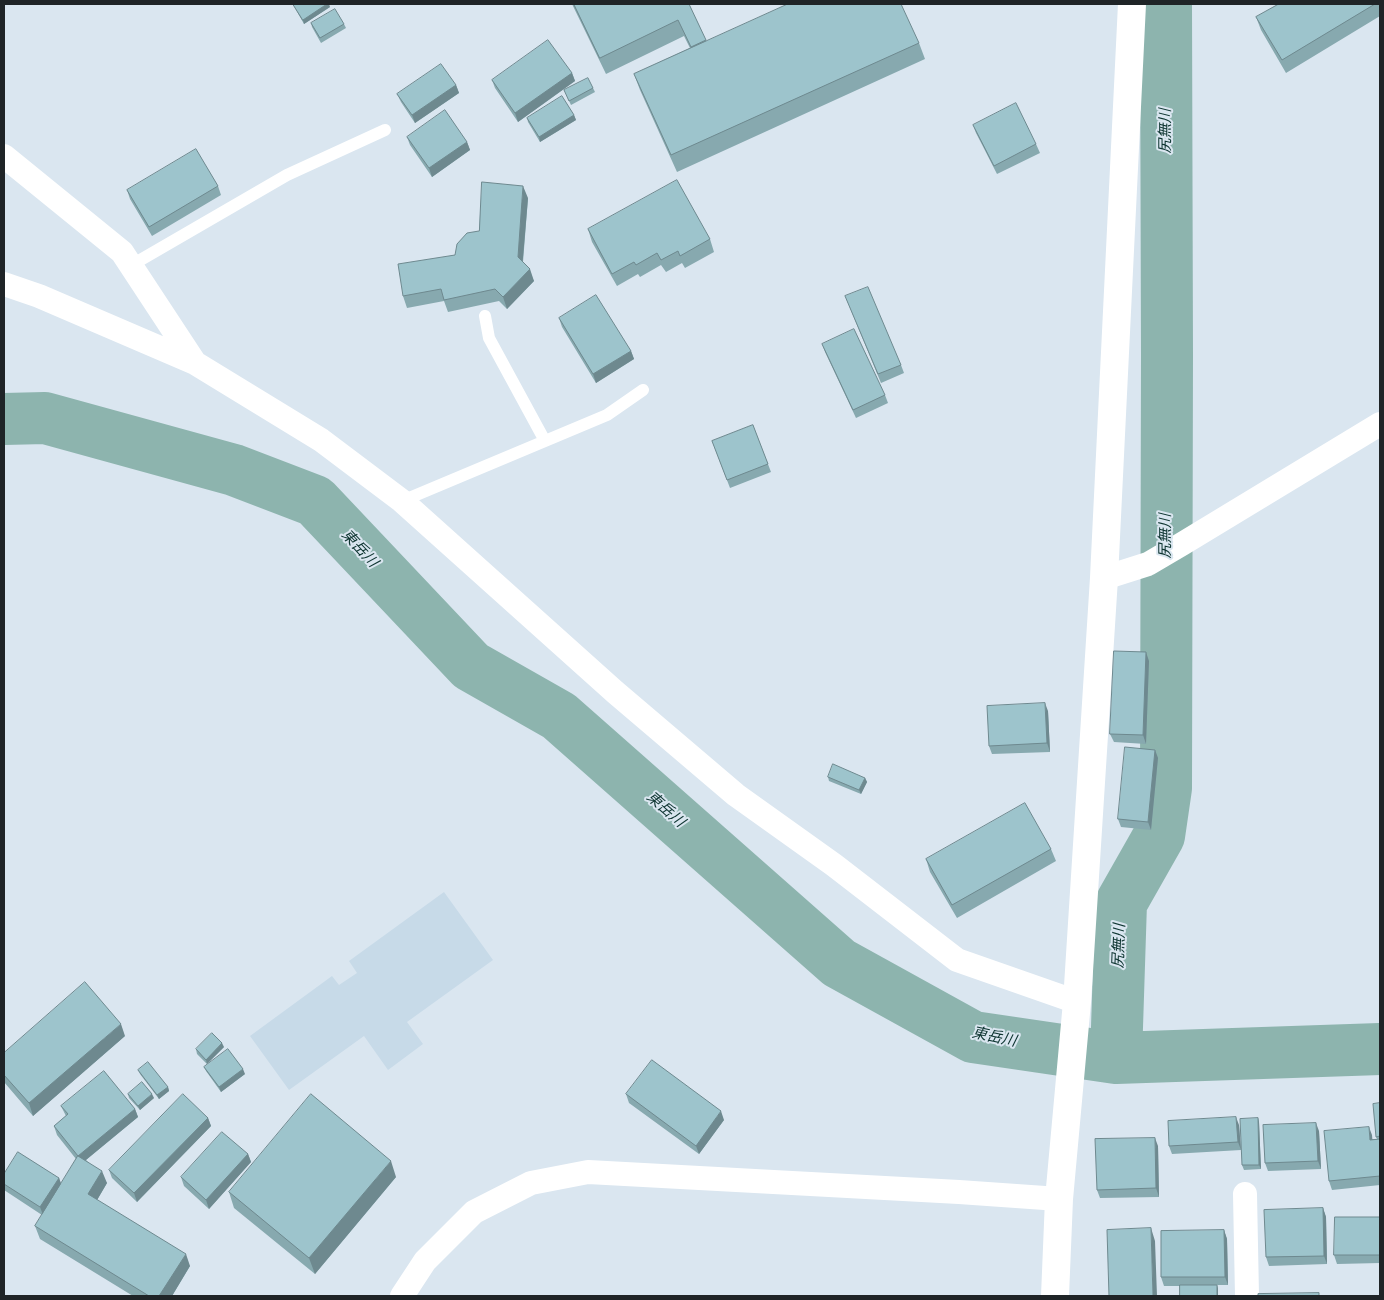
<!DOCTYPE html>
<html>
<head>
<meta charset="utf-8">
<style>
	body { margin:0 }
	#map { position:relative; width:1384px; height:1300px; overflow:hidden; background:#dae6f0; font-family:Jost,sans-serif }
	canvas { display:block }
	.frame { position:absolute; inset:0; border:5px solid #1f2427; pointer-events:none }
</style>
</head>
<body>
<div id="map">
<canvas width="1384" height="1300"></canvas>
<div class="frame"></div>
</div>
<script>
const c = document.querySelector('canvas').getContext('2d');
c.lineJoin = 'round';
function fill(path, color) { c.fillStyle = color; c.fill(path, 'evenodd'); }
function trace(path, color, width, dash) { c.strokeStyle = color; c.lineWidth = width; c.lineCap = dash ? 'butt' : 'round'; c.setLineDash(dash || []); c.stroke(path); }
function drawText(font, color, halo, rows, align = 'center') {
  c.font = font + ' Jost,"Noto Sans JP",sans-serif'; c.lineWidth = 4; c.setLineDash([]); c.textBaseline = 'middle'; c.strokeStyle = halo; c.fillStyle = color; for (const [text, x, y, turn = 0] of rows) {
    c.save(); c.translate(x, y); c.rotate((+turn || 0) * Math.PI / 180); c.textAlign = isNaN(turn) ? turn : align; if (halo) c.strokeText(text, 0, 0); c.fillText(text, 0, 0); c.restore();
  }
}
const built = new Path2D(`
	M444,892L493,960L407,1022L423,1044L388,1070L364,1036L289,1090L250,1036L332,976L339,985L357,973L349,961Z`);
const river = new Path2D(`
	M4,419L45,418L234,470L315,501L471,666L559,716L839,963L973,1037L1116,1058L1380,1049
	M1116,1058L1121,903L1159,836L1166,788L1167,355L1166,4`);
const service = new Path2D(`
	M130,266L287,175L385,130
	M485,316L489,338L545,441
	M402,501L607,415L643,390`);
const minor = new Path2D(`
	M4,156L122,252L195,363
	M4,284L39,296L195,363L321,440L402,501L615,692L736,795L834,865L957,960L1077,1002
	M1104,578L1148,564L1182,544L1380,424
	M1245,1194L1247,1296
	M402,1296L425,1261L474,1212L531,1183L588,1172L959,1192L1059,1199`);
const tertiary = new Path2D(`
	M1055,1296L1059,1199L1077,1002L1104,578L1132,4`);
const wall = new Path2D(`
	M293,4L330,7L304,24L295,8Z
	M572,4H689L706,41L919,43L925,59L677,172L640,90L634,74L690,48L684,36L606,74Z
	M1279,4H1380V16L1286,73L1261,30L1256,17Z
	M311,23L344,24L346,28L321,43L312,27Z
	M572,73L575,81L518,122L495,88L492,80Z
	M456,85L459,93L415,123L401,102L397,94Z
	M593,88L595,92L571,105L564,90Z
	M574,115L576,120L540,142L528,122L527,118Z
	M973,125L1036,144L1040,153L997,174L976,133Z
	M407,137L467,142L470,150L432,177L410,145Z
	M218,186L221,195L152,236L130,199L127,190Z
	M528,198L523,262L534,281L507,309L499,301L448,312L444,301L407,308L403,296L455,255L479,231Z
	M588,229L710,239L714,252L685,268L682,263L666,272L661,265L640,277L638,274L617,286L592,242Z
	M845,296L901,365L904,373L881,383Z
	M559,318L631,351L634,359L596,383L562,327Z
	M822,344L885,395L888,403L856,418L825,352Z
	M753,425L771,472L730,488L712,441Z
	M1149,661L1146,744L1114,742L1110,734Z
	M1048,711L1050,752L992,754L989,746Z
	M1155,750L1158,758L1151,830L1121,827L1118,819Z
	M828,777L865,778L867,782L861,794L829,781Z
	M1051,849L1056,861L957,918L930,872L926,859Z
	M125,1036L33,1116L4,1082V1053Z
	M224,1047L207,1064L197,1054L196,1049Z
	M204,1067L245,1074L221,1092L206,1071Z
	M138,1070L168,1087L169,1091L159,1099L140,1074Z
	M128,1094L154,1098L140,1110L129,1098Z
	M626,1094L724,1120L699,1154L629,1103Z
	M1380,1103V1185L1332,1190L1329,1181L1372,1135V1139H1377L1376,1137Z
	M61,1106L135,1109L138,1117L86,1160L107,1183L97,1200L190,1266L172,1296H133L40,1239L35,1226L42,1215L4,1190V1174L59,1178L61,1184L76,1159L57,1135L54,1126L66,1116Z
	M208,1118L211,1126L137,1202L112,1178L109,1170Z
	M1258,1118L1259,1122L1261,1169L1244,1170L1242,1165Z
	M1239,1125L1241,1150L1172,1154L1169,1146Z
	M1319,1131L1321,1169L1268,1171L1265,1163Z
	M1158,1146L1159,1197L1100,1198L1097,1190Z
	M248,1154L251,1162L209,1209L184,1186L181,1177Z
	M396,1177L315,1274L234,1208L229,1192Z
	M1323,1208L1326,1217L1327,1264L1269,1266L1266,1257Z
	M1380,1217V1263L1337,1264L1334,1255Z
	M1224,1230L1227,1239L1228,1285H1217L1218,1289V1296H1180V1286H1164L1161,1277Z`);
const shadedWall = new Path2D(`
	M327,4H329L330,7L304,24L303,20Z
	M572,73L575,81L518,122L515,113Z
	M456,85L459,93L415,123L412,115Z
	M574,115L576,120L540,142L539,137Z
	M467,142L470,150L432,177L429,168Z
	M523,186L528,198L522,269L518,257Z
	M530,269L534,281L507,309L503,297Z
	M631,351L634,359L596,383L593,374Z
	M1146,652L1149,661L1146,744L1143,735Z
	M1045,703L1048,711L1050,752L1047,743Z
	M1155,750L1158,758L1151,830L1148,822Z
	M865,778L867,782L861,794L859,790Z
	M121,1024L125,1036L33,1116L29,1103Z
	M222,1043L224,1047L207,1064L206,1060Z
	M243,1069L245,1074L221,1092L219,1087Z
	M168,1087L169,1091L159,1099L157,1095Z
	M152,1094L154,1098L140,1110L138,1106Z
	M135,1109L138,1117L81,1164L78,1156Z
	M721,1111L724,1120L699,1154L696,1146Z
	M1236,1117L1239,1125L1241,1150L1238,1142Z
	M208,1118L211,1126L137,1202L134,1193Z
	M1258,1118L1259,1122L1261,1169L1259,1165Z
	M1316,1123L1319,1131L1321,1169L1318,1161Z
	M1369,1127L1372,1135L1373,1148L1370,1140Z
	M1155,1138L1158,1146L1159,1197L1156,1188Z
	M248,1154L251,1162L209,1209L206,1200Z
	M391,1161L396,1177L315,1274L309,1258Z
	M102,1171L107,1183L93,1207L88,1194Z
	M59,1178L62,1186L43,1215L40,1207Z
	M1323,1208L1326,1217L1327,1264L1324,1256Z
	M1151,1228L1155,1241L1157,1296H1153Z
	M1224,1230L1227,1239L1228,1285L1225,1277Z
	M186,1254L190,1266L172,1296H159Z
	M1217,1285L1218,1289V1296H1217Z`);
const building = new Path2D(`
	M293,4H327L303,20Z
	M574,4H689L706,40L691,47L678,20L600,58Z
	M788,4H901L919,43L671,155L634,74Z
	M1279,4H1375L1282,60L1256,17Z
	M335,9L344,24L320,38L311,23Z
	M548,40L572,73L515,113L492,80Z
	M441,64L456,85L412,115L397,94Z
	M588,78L593,88L569,101L564,90Z
	M562,96L574,115L539,137L527,118Z
	M1016,103L1036,144L994,166L973,125Z
	M445,110L467,142L429,168L407,137Z
	M196,149L218,186L149,227L127,190Z
	M677,180L710,239L680,256L678,251L661,260L657,253L636,265L634,262L612,274L588,229Z
	M482,182L523,186L518,257L530,269L503,297L495,289L444,300L441,289L403,296L398,264L455,255L457,244L467,233L479,231Z
	M868,287L901,365L878,374L845,296Z
	M596,295L631,351L593,374L559,318Z
	M854,329L885,395L853,410L822,344Z
	M753,425L768,464L727,480L712,441Z
	M1114,651L1146,652L1143,735L1110,734Z
	M1045,703L1047,743L989,746L987,706Z
	M1125,747L1155,750L1148,822L1118,819Z
	M833,764L865,778L859,790L828,777Z
	M1025,803L1051,849L952,905L926,859Z
	M85,982L121,1024L29,1103L4,1075V1053Z
	M212,1033L222,1043L206,1060L196,1049Z
	M228,1049L243,1069L219,1087L204,1067Z
	M652,1060L721,1111L696,1146L626,1094Z
	M148,1062L168,1087L157,1095L138,1070Z
	M104,1071L135,1109L78,1156L54,1126L68,1114L61,1106Z
	M142,1082L152,1094L138,1106L128,1094Z
	M183,1094L208,1118L134,1193L109,1170Z
	M311,1094L391,1161L309,1258L229,1192Z
	M1380,1103V1136L1376,1137L1373,1104Z
	M1236,1117L1238,1142L1169,1146L1168,1121Z
	M1258,1118L1259,1165H1242L1240,1119Z
	M1316,1123L1318,1161L1265,1163L1263,1125Z
	M1369,1127L1370,1140L1380,1139V1176L1329,1181L1324,1131Z
	M222,1132L248,1154L206,1200L181,1177Z
	M1155,1138L1156,1188L1097,1190L1095,1139Z
	M18,1152L59,1178L40,1207L4,1184V1174Z
	M78,1156L102,1171L88,1194L186,1254L159,1296H149L35,1226Z
	M1323,1208L1324,1256L1266,1257L1264,1210Z
	M1335,1217H1380V1255H1334Z
	M1151,1228L1153,1296H1109L1107,1230Z
	M1224,1230L1225,1277H1161V1231Z
	M1180,1285H1217V1296H1180Z
	M1319,1293V1296H1258V1294Z`);
const waterNames = [
	["尻無川",1166,131,-90],
	["尻無川",1166,536,-90],
	["東岳川",359,549,47],
	["東岳川",665,810,41],
	["尻無川",1120,946,-88],
	["東岳川",994,1038,12]
];
fill(built, '#c7dae8');
trace(river, '#8db4ae', 52);
trace(service, '#fff', 12);
trace(minor, '#fff', 24);
trace(tertiary, '#fff', 28);
fill(wall, '#87a9af');
fill(shadedWall, '#6e898f');
fill(building, '#9dc4cc');
trace(building, '#6e898f', 1);
drawText('italic 15px', '#0d3430', '#dae6f0', waterNames);
</script>
</body>
</html>
